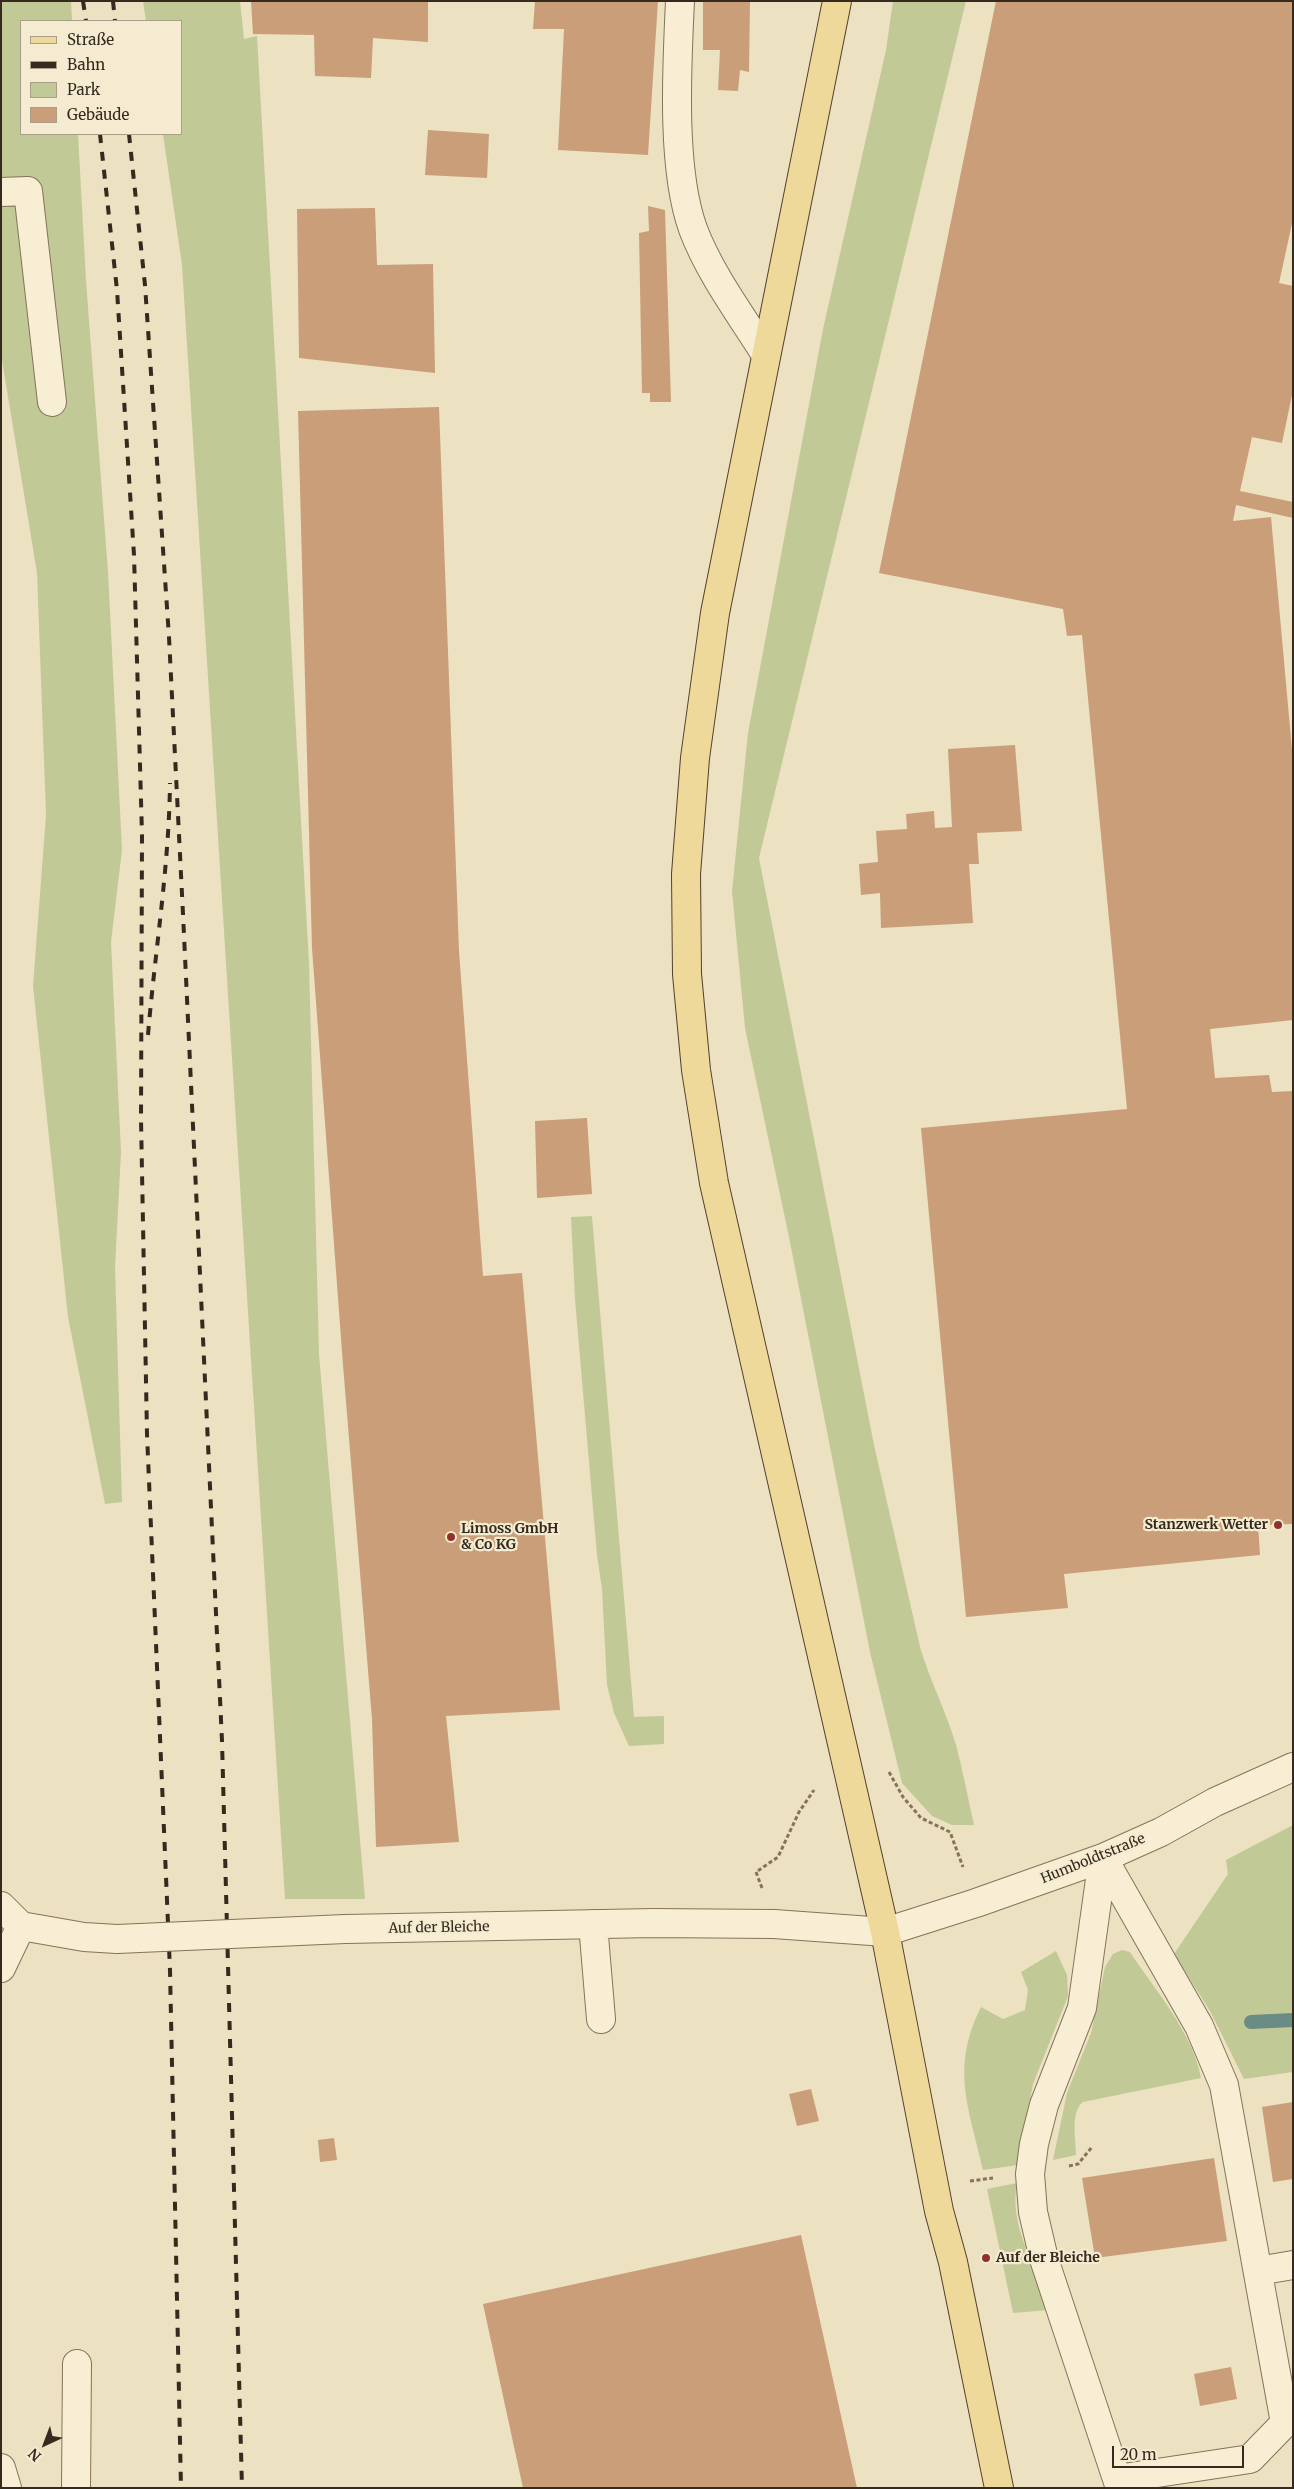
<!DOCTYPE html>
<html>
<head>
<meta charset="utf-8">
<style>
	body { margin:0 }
	#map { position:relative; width:1294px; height:2489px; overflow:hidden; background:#ece1c1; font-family:Merriweather,serif }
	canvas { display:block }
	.frame { position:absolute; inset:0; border:2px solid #352a1d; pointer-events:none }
	.legend { position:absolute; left:20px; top:20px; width:162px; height:115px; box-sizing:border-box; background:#f4ebd1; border:1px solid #a89e89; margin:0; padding:6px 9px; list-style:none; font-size:15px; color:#352a1d }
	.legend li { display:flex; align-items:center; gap:10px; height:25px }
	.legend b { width:25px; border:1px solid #a89e89 }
	.north { position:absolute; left:20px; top:2419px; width:50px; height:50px; -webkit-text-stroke:4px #f4ebd1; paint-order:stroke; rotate:223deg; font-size:14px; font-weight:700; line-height:20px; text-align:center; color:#352a1d }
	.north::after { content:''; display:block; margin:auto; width:18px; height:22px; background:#352a1d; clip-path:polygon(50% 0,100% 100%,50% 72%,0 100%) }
	.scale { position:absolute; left:1112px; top:2446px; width:132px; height:22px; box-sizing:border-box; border:2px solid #352a1d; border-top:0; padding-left:6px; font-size:15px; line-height:18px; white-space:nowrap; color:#352a1d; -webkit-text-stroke:4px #f4ebd1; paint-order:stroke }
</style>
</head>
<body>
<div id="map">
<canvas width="1294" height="2489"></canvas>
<div class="frame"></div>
<ul class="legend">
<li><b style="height:6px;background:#eed89a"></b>Straße</li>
<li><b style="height:6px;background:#352a1d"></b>Bahn</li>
<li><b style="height:14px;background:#c1c996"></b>Park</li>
<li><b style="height:14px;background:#c99e79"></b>Gebäude</li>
</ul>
<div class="north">N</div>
<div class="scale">20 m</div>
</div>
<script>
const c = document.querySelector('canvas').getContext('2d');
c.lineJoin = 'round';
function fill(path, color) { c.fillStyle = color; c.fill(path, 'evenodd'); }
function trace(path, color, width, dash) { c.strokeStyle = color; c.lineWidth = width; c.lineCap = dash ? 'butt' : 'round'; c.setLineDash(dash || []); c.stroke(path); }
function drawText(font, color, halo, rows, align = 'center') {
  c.font = font + ' Merriweather,serif'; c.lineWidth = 4.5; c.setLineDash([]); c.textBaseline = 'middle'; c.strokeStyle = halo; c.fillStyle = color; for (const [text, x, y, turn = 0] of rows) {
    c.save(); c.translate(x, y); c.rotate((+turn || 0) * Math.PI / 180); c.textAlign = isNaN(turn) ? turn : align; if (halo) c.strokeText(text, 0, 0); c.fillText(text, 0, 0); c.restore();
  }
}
const green = new Path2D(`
	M1,1H71L72,21H21V134H78L86,281L108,572L122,850L111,942L121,1152L115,1267L122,1502L105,1504L68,1317L33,986L46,815L37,573L1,354Z
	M143,1H240L244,39L257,36L309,963L319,1354L365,1899H285L182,265L163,134H181V21H146Z
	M893,1H966L759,858L874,1445L920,1647C930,1681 946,1711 956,1745C963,1771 968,1799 974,1825H952L932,1816L902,1783L870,1652L789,1237L745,1028L732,891L748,733L823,329L886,50Z
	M592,1216L634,1717L664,1716V1744L629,1746L614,1713L607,1685L602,1589L597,1555L575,1299L571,1217Z
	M1293,1825V2072L1244,2079L1210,2011L1174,1954L1228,1874L1226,1860Z
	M1122,1950L1130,1952C1155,1990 1193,2033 1201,2078L1083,2102C1070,2112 1076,2140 1076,2155L1053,2160L1067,2093L1091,2033L1105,1967L1113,1954Z
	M1056,1951L1067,1975L1068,1996L1033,2084L1018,2165L983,2170C969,2107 950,2069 981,2007L1003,2019L1025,2010L1028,1990L1021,1972Z
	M1017,2183C1008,2229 1039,2268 1049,2310L1013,2313L987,2189Z`);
const stream = new Path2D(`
	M1251,2022L1293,2020`);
const building = new Path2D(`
	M251,1H428V42L373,38L371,78L315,76L314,35L253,34Z
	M535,1H658L648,155L558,150L564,29H533Z
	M703,1H750L749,72L740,70L738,91L718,90L720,50H703Z
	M996,1H1293V219L1279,283L1293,286V390L1282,443L1252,437L1240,491L1293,502V518L1236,505L1233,521L1271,517L1293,761V1020L1210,1029L1215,1078L1269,1075L1272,1092L1293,1091V1524L1258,1525L1260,1555L1064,1574L1068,1608L966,1617L921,1128L1127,1109L1082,635L1067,636L1063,609L879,573Z
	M428,130L489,134L487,178L425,175Z
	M648,206L665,210L671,402H650V393H642L639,233L649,231Z
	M375,208L377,265L433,264L435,373L299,358L297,209Z
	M439,407L459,951L483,1276L522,1273L560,1710L446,1716L459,1842L376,1847L372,1719L343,1365L312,948L298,411Z
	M1015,745L1022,831L977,833L979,864H969L973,923L881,928L880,893L861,895L859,864L878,862L876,831L907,829L906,814L934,811L935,828L952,827L948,749Z
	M587,1118L592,1194L537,1198L535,1121Z
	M811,2089L819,2121L797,2126L789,2094Z
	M1293,2102V2179L1273,2182L1262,2107Z
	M334,2138L337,2160L320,2162L318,2140Z
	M1214,2158L1227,2241L1095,2258L1082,2178Z
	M801,2235L857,2488H523L483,2304Z
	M1231,2367L1237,2399L1200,2406L1194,2374Z`);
const path = new Path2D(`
	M889,1772L903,1797L921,1818L950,1832L963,1867
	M762,1888L756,1872L778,1857L799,1812L814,1790
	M1069,2166L1078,2164L1092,2147
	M970,2181L993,2178`);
const minor = new Path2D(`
	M680,1C677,66 671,168 693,229C710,274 741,315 766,355
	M1,192L28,191L52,402
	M1,1906L21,1926L84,1937L117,1939
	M593,1924L601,2019
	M345,1929L653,1923L774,1924L885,1932L976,1903L1103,1858L1161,1832L1215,1802L1293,1767
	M1,1968L21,1926
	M1258,2271L1293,2265
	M1,2468L7,2488
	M1117,2479L1250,2459L1285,2423L1224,2085L1199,2026L1103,1858L1082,2008L1044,2105L1034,2144L1030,2174L1033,2212L1044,2259L1117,2479L1120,2488
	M76,2488L77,2364`);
const major = new Path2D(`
	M837,1L715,613L695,758L686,874L687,974L696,1070L714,1183L885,1932L939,2211L953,2262L999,2488`);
const rail = new Path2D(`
	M83,1L86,21
	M113,1L115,21
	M100,134L117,290L134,555L142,835L141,1119L147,1434L170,1970L181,2488
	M129,134L145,285L169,637L183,914L222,1741L242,2488
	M148,1035C155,951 169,867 170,783`);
const minorBridge = new Path2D(`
	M117,1939L345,1929`);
const markers = [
	[1278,1525,5,"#91312c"],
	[451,1537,5,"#91312c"],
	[986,2258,5,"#91312c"]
];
const poiNames = [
	["Stanzwerk Wetter",1268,1525,"right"],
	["Limoss GmbH",461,1529],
	["& Co KG",461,1545],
	["Auf der Bleiche",996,2258]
];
const streetNames = [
	["Humboldtstraße",1093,1859,-22],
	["Auf der Bleiche",439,1928,-1]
];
fill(green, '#c1c996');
trace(stream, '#6b8c85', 14);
fill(building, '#c99e79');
trace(minor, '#85735a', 30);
trace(major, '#52412e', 30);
trace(path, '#85735a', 3, [4, 2.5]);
trace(minor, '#f7eed4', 28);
trace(major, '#eed89a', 28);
trace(rail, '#352a1d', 4, [9, 9]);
trace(minorBridge, '#85735a', 30, []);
trace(minorBridge, '#f7eed4', 28);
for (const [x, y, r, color] of markers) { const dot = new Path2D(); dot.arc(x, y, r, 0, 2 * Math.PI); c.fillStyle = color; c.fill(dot); trace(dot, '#f4ebd1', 2); }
drawText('bold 14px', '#352a1d', '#f4ebd1', poiNames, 'left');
drawText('14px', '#352a1d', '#f4ebd1', streetNames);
</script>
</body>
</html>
